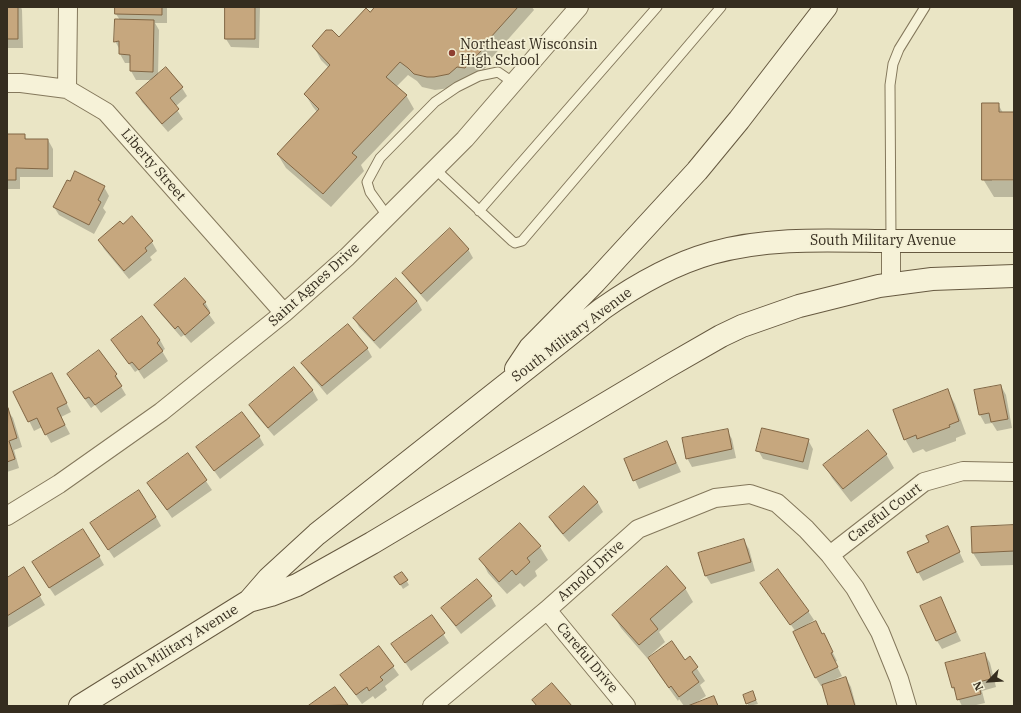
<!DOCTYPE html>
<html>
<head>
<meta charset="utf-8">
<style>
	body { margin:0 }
	#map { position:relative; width:1021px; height:713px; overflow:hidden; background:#eae5c5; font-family:"IBM Plex Serif",serif }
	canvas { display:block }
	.frame { position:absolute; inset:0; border:8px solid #352d1f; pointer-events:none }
	.north { position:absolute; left:969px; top:661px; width:40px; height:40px; -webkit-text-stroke:3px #f3efd4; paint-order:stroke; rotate:245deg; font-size:11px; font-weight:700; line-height:16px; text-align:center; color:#352d1f }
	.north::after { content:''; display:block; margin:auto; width:14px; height:18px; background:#352d1f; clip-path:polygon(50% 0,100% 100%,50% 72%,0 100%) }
</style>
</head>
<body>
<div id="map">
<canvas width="1021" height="713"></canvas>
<div class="frame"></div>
<div class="north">N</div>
</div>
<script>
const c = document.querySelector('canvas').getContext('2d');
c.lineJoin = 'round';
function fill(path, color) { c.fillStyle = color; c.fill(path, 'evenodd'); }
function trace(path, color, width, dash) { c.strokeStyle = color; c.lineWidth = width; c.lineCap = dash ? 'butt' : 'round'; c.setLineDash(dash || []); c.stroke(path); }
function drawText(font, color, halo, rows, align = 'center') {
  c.font = font + ' "IBM Plex Serif",serif'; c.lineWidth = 3.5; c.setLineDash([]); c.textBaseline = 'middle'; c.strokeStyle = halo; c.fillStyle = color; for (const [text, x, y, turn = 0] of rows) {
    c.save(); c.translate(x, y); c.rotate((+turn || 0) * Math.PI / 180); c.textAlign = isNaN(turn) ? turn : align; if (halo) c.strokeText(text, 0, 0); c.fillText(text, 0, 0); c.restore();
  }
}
const shadow = new Path2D(`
	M7,7H21L22,10L23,48H7Z
	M116,7H167V23H155L159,30L158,75L182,88L187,96L175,107L183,119L168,132L142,102L137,93L152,80H136L131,71V63H125L120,54V50L115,41L120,20L116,14Z
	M226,7H260L259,48L231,47L226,39Z
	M376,7H532L534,10L488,62L489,64L473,81L457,87L435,90L422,87L417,81L408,75L396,87L406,95L414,109L361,165L364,171L331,207L286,168L278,155L317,112L313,107L305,94L329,68L321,60L314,47L340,39L371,14Z
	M998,104L1003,113H1014V179H992V181H1014V197H994L983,179Z
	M7,135H24L27,140H48L53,149V177H20V189H7Z
	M104,187L109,196L103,208L106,212L94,234L59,215L54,207Z
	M132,217L152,242L157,251L150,257L152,260L129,279L104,249L99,240Z
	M468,249L473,258L427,302L409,282L403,273Z
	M417,301L422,310L380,349L359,327L354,318Z
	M205,302L210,311L208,313L215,323L191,343L184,335L181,337L161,314L156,306Z
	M112,340H160L165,349L162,351L168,361L144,379L138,370L135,372Z
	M367,348L372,357L327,395L308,372L303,363Z
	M99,351L116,375L121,384L120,385L126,395L101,413L95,405L91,408L73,383Z
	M294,369L313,391L318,400L274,436L255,414L250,406Z
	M52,374L71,412L61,417L70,434L51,443L42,427L34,431L15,392Z
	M1001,386L1006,395L1012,428L997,431L992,423L985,424L980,415L975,390Z
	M948,391L955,404L966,434L956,438V441L926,452L923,449L913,453L905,439Z
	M7,410L13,418L22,447L14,450L19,468L7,472Z
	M727,430L732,439L736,458L692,467L687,458Z
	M259,436L264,445L220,479L197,447Z
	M808,440L813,449L808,470L763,459L758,450Z
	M667,442L681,472L639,489L626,460Z
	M886,454L894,468L851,502L832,478L825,465Z
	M188,455L212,490L172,518L154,492Z
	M584,487L598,503L603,512L569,542L555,526L550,517Z
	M156,517L161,526L114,558L91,524Z
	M1014,526V565L981,566L973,553Z
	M952,536L964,562L923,581L918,572Z
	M744,541L749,549L755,571L711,584L706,576Z
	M540,547L548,560L535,571L537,576L524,587L520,583L507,594L488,573L481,559Z
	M99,556L104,565L55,596L38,571Z
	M24,569L45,605L7,628V579Z
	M402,573L409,585L403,589L396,577Z
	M761,583L808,611L814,620L805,626L820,631L828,643L837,661L835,662L842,676L832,681V682L846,678L851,687L856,706H829L823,686H821L816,678L794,633L796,632Z
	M685,588L693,602L659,632L665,642L647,658L621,628L613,615Z
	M491,597L496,606L461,634L448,617L443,608Z
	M941,598L961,641L942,649L937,641Z
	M431,616L449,643L411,671L393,645Z
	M379,647L399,675L385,686L387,690L375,699L373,696L362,704L341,675Z
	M985,654L990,663L996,687L982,691L985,703L972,706H962L953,688Z
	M690,658L705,681L700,685L706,696L694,704L714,698L719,706H684L679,699L678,701L657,672L649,659L685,661Z
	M335,688L347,706H310Z
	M753,693L758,704L749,706L747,703Z`);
const building = new Path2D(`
	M7,7H18V39H7Z
	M115,7H162V15L115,14Z
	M225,7H255V39H225Z
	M375,7H518L481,48L482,50L465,68L457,67L449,74L434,77H427L414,74L408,68L400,62L386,77L407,95L352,153L357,157L323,194L277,154L319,109L304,94L330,65L312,46L326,30H332L339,37L366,8L370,12Z
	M115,19L154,20L153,72L130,71V55L119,54V41L114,42Z
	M166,67L183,87L170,98L179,109L162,124L136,93Z
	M982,103H999V112H1014V180H982Z
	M7,134H25V139H48V169L16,168V180H7Z
	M75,171L105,186L98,200L101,202L89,225L53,207L67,180L70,181Z
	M132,216L153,241L145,248L147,251L124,271L98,240L120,221L123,224Z
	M450,228L469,249L421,294L402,273Z
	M185,278L206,302L203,304L210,313L185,335L178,326L175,329L154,305Z
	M396,278L417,301L374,341L353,318Z
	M142,316L160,340L157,343L163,351L139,370L132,362L129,364L111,340Z
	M348,324L368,348L322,386L301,363Z
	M99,350L117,374L115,376L122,386L95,405L89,397L85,399L67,374Z
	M294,367L313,390L268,428L249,405Z
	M52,373L67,403L57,408L65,425L45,435L37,418L28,422L13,392Z
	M1001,385L1008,419L991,422L989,413L979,415L974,390Z
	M948,389L959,421L949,425L950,427L917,439L916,435L904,440L893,410Z
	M8,408L17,438L9,441L15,459L7,462Z
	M242,412L260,436L214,471L196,447Z
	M762,428L809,439L803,462L756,451Z
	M728,429L732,449L686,459L682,438Z
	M868,430L887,454L843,489L823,465Z
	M667,441L676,463L633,481L624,459Z
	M188,453L207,480L167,510L147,483Z
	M584,486L598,502L563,534L549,517Z
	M139,490L156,517L108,550L90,523Z
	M520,523L541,546L527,558L530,562L516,575L512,570L499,582L479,559Z
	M1014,525V551L972,553L971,527Z
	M948,526L960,552L917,573L907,552L929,542L926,536Z
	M83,529L100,556L49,588L32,562Z
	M744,539L751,562L705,576L698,553Z
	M667,566L686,588L650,619L658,629L639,645L612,615Z
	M24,567L41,595L7,616V578Z
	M778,569L809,611L790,625L760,583Z
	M402,572L408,580L400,585L394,577Z
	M477,579L492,596L456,626L441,608Z
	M941,597L956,632L936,641L920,606Z
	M432,615L445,633L405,663L391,644Z
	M816,621L822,634L824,633L833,652L831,653L838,667L815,678L793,632Z
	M672,641L685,660L690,656L698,667L692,672L699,682L679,697L671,686L669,688L648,658Z
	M379,646L394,666L380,677L383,680L369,691L367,687L356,695L340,675Z
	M985,653L991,679L978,682L981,694L957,700L954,687L952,688L945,663Z
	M846,677L855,706H828L822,685Z
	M552,683L572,706H537L532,700Z
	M335,687L348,705L308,706Z
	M753,691L756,700L746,704L743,695Z
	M714,696L718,706H688Z`);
const lane = new Path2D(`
	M435,169L512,241L515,243L522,241L721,7
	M479,211L657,7
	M388,217L370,192L367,182L380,158L435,102L457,87L479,76L498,72L514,83
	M891,241L890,85L893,64L899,49L925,7`);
const street = new Path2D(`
	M68,7L67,89L106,112L284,313
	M7,83H21L67,89
	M891,284V241
	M7,516L59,484L161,412L284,313L347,257L465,139L579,7
	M830,555L924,482L963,471L1014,472
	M547,610L626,706
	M432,706L547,610L638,529L715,498L750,494L777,503L806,529L830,555L855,588L880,632L899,679L907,706`);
const secondary = new Path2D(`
	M516,369L530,348L595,282L697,171L739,120L826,7
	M249,601L269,578L317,534L602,309C636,285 673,264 712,253C765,238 821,240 875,241C921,241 968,241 1014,241
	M80,706L249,601L271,595L297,585L372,543L667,367L721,336L742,326L799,306L879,286L932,279L1014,276`);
const markers = [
	[452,53,4,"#8e3f31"]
];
const poiNames = [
	["Northeast Wisconsin",460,45],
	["High School",460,61]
];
const streetNames = [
	["Liberty Street",153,165,49],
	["South Military Avenue",883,241],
	["Saint Agnes Drive",314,285,-42],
	["South Military Avenue",572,335,-37],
	["Careful Court",885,513,-37],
	["Arnold Drive",591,571,-42],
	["South Military Avenue",175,647,-32],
	["Careful Drive",587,658,50]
];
fill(shadow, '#0003');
fill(building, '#c6a77e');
trace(building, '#816644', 1);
trace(lane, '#84785c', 11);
trace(street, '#84785c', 20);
trace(secondary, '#665940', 24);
trace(lane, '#f6f2d8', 9);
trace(street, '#f6f2d8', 18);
trace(secondary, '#f6f2d8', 22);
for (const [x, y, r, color] of markers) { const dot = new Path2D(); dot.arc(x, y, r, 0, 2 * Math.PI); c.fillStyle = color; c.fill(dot); trace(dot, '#f3efd4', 1.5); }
drawText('14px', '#352d1f', '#f3efd4', poiNames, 'left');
drawText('14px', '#352d1f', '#f3efd4', streetNames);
</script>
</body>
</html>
